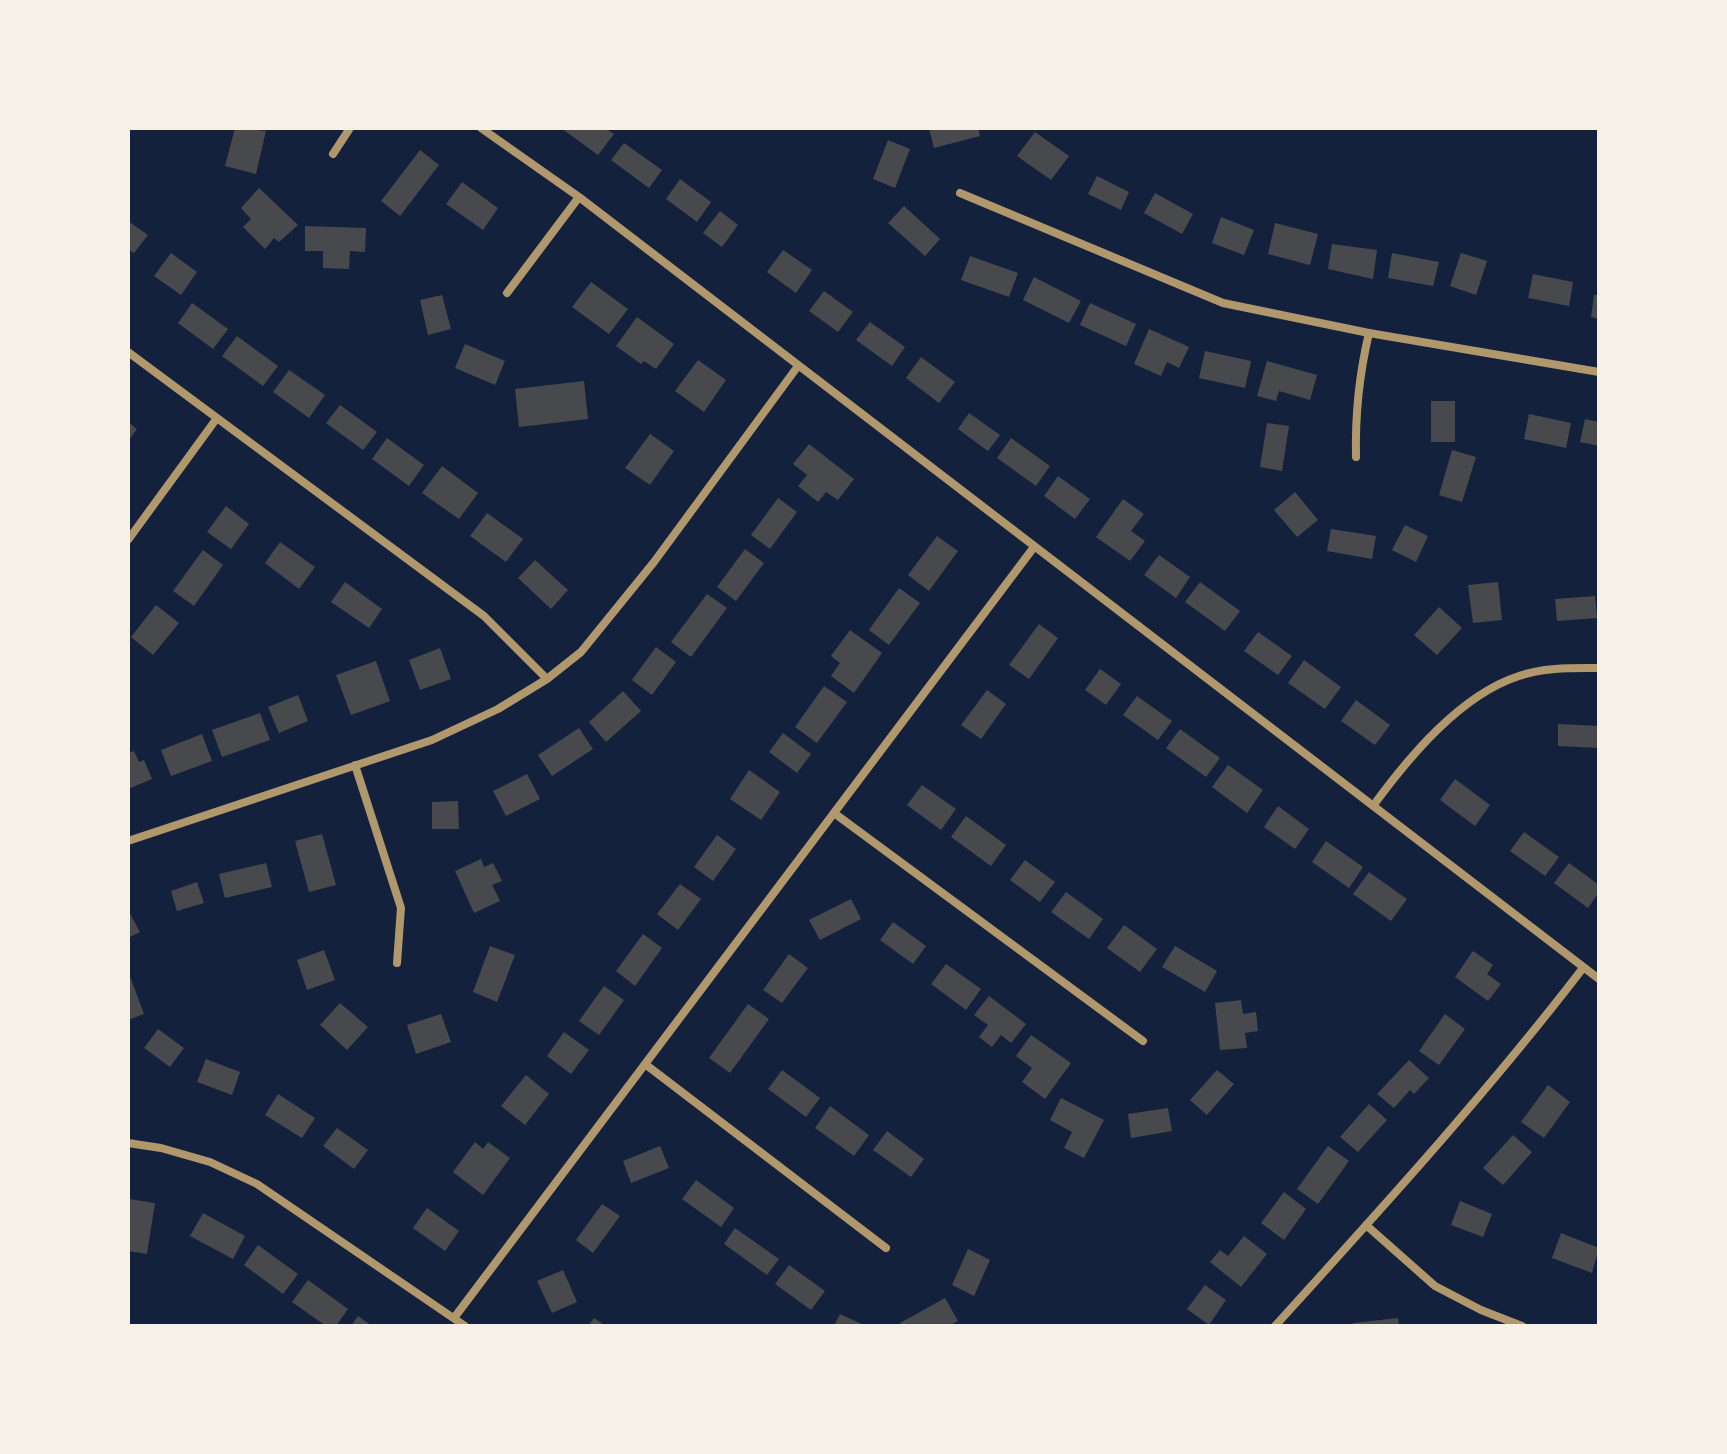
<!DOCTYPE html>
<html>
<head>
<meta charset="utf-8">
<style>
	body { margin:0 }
	#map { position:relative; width:1727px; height:1454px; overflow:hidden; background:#14213d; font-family:Roboto,sans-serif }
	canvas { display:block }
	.frame { position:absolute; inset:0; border:130px solid #f6f1e7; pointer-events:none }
</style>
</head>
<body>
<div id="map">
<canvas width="1727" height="1454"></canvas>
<div class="frame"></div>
</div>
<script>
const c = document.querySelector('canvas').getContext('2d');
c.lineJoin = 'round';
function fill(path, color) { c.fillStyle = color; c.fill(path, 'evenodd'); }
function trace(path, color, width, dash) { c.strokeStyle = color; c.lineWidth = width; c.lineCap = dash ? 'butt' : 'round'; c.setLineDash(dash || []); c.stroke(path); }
const building = new Path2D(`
	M235,128L266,131L256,174L225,166Z
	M561,128H605L614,134L598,155Z
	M929,128H978L980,136L934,148Z
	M1035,132L1069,156L1051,180L1017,156Z
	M888,140L910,149L895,188L873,179Z
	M624,143L662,170L649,188L611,160Z
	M420,150L439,165L400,216L381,201Z
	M1097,176L1129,192L1121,210L1088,194Z
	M680,179L711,202L697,222L666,199Z
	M462,182L498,208L483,230L446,204Z
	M259,188L298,225L279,242L274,238L265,249L243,227L251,219L241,208Z
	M1155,193L1193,214L1182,234L1144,213Z
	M904,206L940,239L925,256L888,223Z
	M720,211L738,225L722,247L703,233Z
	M1221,217L1254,230L1244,255L1212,243Z
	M128,221L148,235L134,253L128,249Z
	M1275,223L1318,234L1310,265L1268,254Z
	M305,226L366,228L365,252L350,251L349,269L323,268V251H305Z
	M1332,244L1377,250L1373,279L1328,269Z
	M783,250L812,270L796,293L767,272Z
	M171,253L197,272L181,295L154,276Z
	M1392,253L1439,262L1433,286L1388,278Z
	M1461,253L1487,261L1476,295L1450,286Z
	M970,256L1018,273L1009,297L961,280Z
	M1533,274L1573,282L1569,306L1528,298Z
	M1034,277L1081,301L1069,323L1023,300Z
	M591,282L628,309L609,334L572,307Z
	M824,291L853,312L838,332L809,311Z
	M442,295L451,329L428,335L420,300Z
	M1594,295H1599V319L1591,317Z
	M192,303L228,329L213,349L178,323Z
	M1090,303L1136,324L1126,346L1080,325Z
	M637,317L674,344L656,369L644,361L641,364L616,346Z
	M870,322L905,347L892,366L856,340Z
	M1149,329L1189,347L1179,368L1167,362L1161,376L1134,364Z
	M237,336L278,366L263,386L222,356Z
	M465,344L505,361L495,385L455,368Z
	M1205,351L1251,361L1245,388L1199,378Z
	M921,357L955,382L939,403L906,378Z
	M698,360L726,380L704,412L675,391Z
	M1267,361L1317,375L1310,400L1279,391L1276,401L1257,396Z
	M289,370L325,395L309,418L273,392Z
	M584,381L588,419L519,427L515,389Z
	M1431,401H1455V442H1431Z
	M340,405L377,432L363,450L326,423Z
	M969,413L1000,435L988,451L958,429Z
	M1529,414L1571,423L1566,448L1524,439Z
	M1585,419L1599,422V446L1580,442Z
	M128,422L137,429L128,441Z
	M1267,423L1289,426L1282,471L1260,467Z
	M650,434L674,451L650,485L625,468Z
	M387,438L424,465L409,486L372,459Z
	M1011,438L1050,466L1036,486L997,458Z
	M809,444L854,479L838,500L826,492L818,502L798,486L807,475L793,464Z
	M1452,450L1476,457L1462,502L1439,495Z
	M442,466L478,493L459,519L422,493Z
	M1058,476L1090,499L1075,519L1044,496Z
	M1295,492L1318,520L1297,537L1274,510Z
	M778,498L797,512L770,549L751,535Z
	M1123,499L1144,514L1131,531L1145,541L1130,561L1096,537Z
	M226,506L249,524L231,549L207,532Z
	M487,513L523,539L506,562L470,536Z
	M1405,525L1428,536L1416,562L1392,550Z
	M1331,529L1376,536L1372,559L1327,551Z
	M937,536L958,551L929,591L908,575Z
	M280,542L315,567L299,589L265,563Z
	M745,549L764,563L736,601L717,587Z
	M203,550L223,565L194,606L173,591Z
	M1159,555L1190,577L1176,598L1144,575Z
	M535,560L568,590L551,609L518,578Z
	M345,582L382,609L369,628L331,602Z
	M1200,582L1240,611L1225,631L1185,602Z
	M1498,582L1502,620L1473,623L1468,585Z
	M899,588L920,603L889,645L869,630Z
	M707,594L727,608L691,657L671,642Z
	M1595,596L1597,618L1557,621L1555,599Z
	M156,605L179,623L153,655L131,637Z
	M1439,607L1462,628L1437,655L1414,635Z
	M1039,624L1058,638L1029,679L1009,665Z
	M850,630L882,653L854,693L831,676L840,663L831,656Z
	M1258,632L1292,656L1278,675L1244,651Z
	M656,647L676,662L652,695L632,680Z
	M440,648L451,679L420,690L409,660Z
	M1304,660L1341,687L1325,709L1288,683Z
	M376,661L390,701L351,715L336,675Z
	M1100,669L1121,684L1106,705L1085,690Z
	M824,686L847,702L817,743L795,727Z
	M987,690L1006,704L981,739L961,725Z
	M623,691L641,711L606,742L589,722Z
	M298,695L308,721L279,733L268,707Z
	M1137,696L1172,721L1158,740L1123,715Z
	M1356,700L1390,725L1375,745L1341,721Z
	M260,713L270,740L222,757L212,730Z
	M1558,724L1599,726V748L1558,746Z
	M579,728L593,749L552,776L538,755Z
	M1180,729L1220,758L1206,777L1166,748Z
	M783,733L811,754L797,773L769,752Z
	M202,734L212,761L171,776L161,750Z
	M134,751L139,762L144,760L152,779L128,789V753Z
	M1228,765L1263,790L1247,813L1212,787Z
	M749,770L780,792L761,820L730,799Z
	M527,774L540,799L506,816L493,791Z
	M1455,779L1490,805L1475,826L1440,800Z
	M922,785L956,809L941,830L907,805Z
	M458,801L459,829H432V802Z
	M1278,806L1309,829L1295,849L1264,827Z
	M966,816L1006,845L991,866L951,837Z
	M1524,832L1559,857L1545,876L1510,851Z
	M322,834L336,885L309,892L295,841Z
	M717,835L736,849L713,881L694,867Z
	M1326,841L1363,867L1349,888L1312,862Z
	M481,859L484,867L493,863L502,881L492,885L500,901L474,913L455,871Z
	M1025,860L1055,882L1040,902L1010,880Z
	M266,863L272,887L225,898L219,874Z
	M1569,863L1599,885V892L1588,908L1554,883Z
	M1369,872L1407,899L1391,921L1353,894Z
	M197,882L204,903L177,911L171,891Z
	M680,884L701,899L678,930L657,914Z
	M1066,892L1103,919L1089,939L1051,912Z
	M851,899L861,919L820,940L809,920Z
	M128,910L140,932L128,938Z
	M893,922L926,946L913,964L880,940Z
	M1124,925L1157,949L1140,972L1107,948Z
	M643,934L662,948L635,986L616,971Z
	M490,946L515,955L497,1002L473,992Z
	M1175,946L1217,971L1205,992L1162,967Z
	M324,950L335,980L307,990L297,960Z
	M1473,951L1493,965L1487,974L1501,984L1488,1001L1455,977Z
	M789,954L808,968L782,1003L763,990Z
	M946,964L981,989L966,1010L931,984Z
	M128,971L144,1014L128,1020Z
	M604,986L624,1000L599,1035L579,1021Z
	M989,996L1026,1024L1011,1043L1001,1035L992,1047L979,1037L988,1025L974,1015Z
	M1241,1000L1243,1014L1256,1012L1258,1031L1245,1033L1247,1048L1220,1050L1215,1003Z
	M340,1003L368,1027L347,1050L320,1025Z
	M748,1004L769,1019L730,1073L709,1058Z
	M441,1014L451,1042L416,1054L407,1025Z
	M1445,1014L1465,1029L1439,1065L1419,1051Z
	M158,1029L184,1048L170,1067L144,1048Z
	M564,1032L589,1050L571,1074L547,1056Z
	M1031,1035L1071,1063L1045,1099L1022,1082L1032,1068L1016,1056Z
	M206,1059L240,1072L232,1095L197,1082Z
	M1409,1060L1429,1078L1414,1094L1410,1090L1394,1108L1377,1094Z
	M782,1070L820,1098L806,1117L768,1089Z
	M1217,1070L1234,1084L1207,1115L1190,1100Z
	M526,1075L549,1094L525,1125L501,1106Z
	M1548,1085L1570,1102L1544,1138L1521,1122Z
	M278,1094L315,1118L302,1138L265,1115Z
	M1061,1098L1104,1120L1084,1158L1064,1148L1072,1132L1050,1120Z
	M1369,1104L1387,1120L1358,1152L1340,1137Z
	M830,1106L869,1135L854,1156L815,1128Z
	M1168,1108L1172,1131L1131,1138L1128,1114Z
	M337,1128L368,1150L354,1169L323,1146Z
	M887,1131L924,1159L911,1177L873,1150Z
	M1513,1135L1532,1152L1503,1185L1483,1168Z
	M475,1142L483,1149L488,1142L510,1158L483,1195L453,1172Z
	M660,1146L669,1168L631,1183L623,1161Z
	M1328,1146L1349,1161L1318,1204L1297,1189Z
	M696,1180L734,1208L721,1227L682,1199Z
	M1284,1192L1306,1209L1284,1240L1261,1223Z
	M129,1199L155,1203L147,1254L128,1251Z
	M1460,1201L1492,1214L1483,1237L1451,1225Z
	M602,1204L620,1216L593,1253L576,1240Z
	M427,1208L459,1231L445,1251L413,1228Z
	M203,1213L245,1236L233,1259L190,1236Z
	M735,1228L779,1259L767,1275L724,1244Z
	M1561,1233L1599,1248L1592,1273L1552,1258Z
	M1244,1236L1267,1254L1241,1287L1210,1262L1220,1250L1228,1256Z
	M258,1245L298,1274L283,1294L244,1265Z
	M968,1249L990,1260L974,1296L952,1285Z
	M789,1265L825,1291L811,1310L775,1284Z
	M563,1270L577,1302L552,1313L537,1281Z
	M308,1280L348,1309L336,1326H326L292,1302Z
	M1205,1285L1226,1300L1209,1325L1187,1309Z
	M945,1298L958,1321L949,1326H902L900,1323Z
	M840,1314L866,1326H834Z
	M358,1316L372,1326H351Z
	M594,1318L606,1326H588Z
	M1398,1318L1399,1326H1353V1323Z`);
const minor = new Path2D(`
	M481,128L579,197L1599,979
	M333,154L350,128
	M960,193L1223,303L1369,333L1599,372
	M507,293L579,197
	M128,352L484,616L547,679
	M1356,457C1355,413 1359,375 1369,333
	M128,540L217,418
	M355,765L401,908L397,963
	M1373,806C1408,758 1460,695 1519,676C1544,667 1573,668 1599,668
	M834,813L1143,1041
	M128,841L432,740L498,709L547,679L581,652L654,562L798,366
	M645,1064L886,1248
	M128,1143L161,1148L210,1162L257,1184L465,1326
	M1366,1225L1435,1286L1481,1310L1522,1326
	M454,1318L1034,547
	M1275,1326C1381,1209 1487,1093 1583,968`);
fill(building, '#48494c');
trace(minor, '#b1986c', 8);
</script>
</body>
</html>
